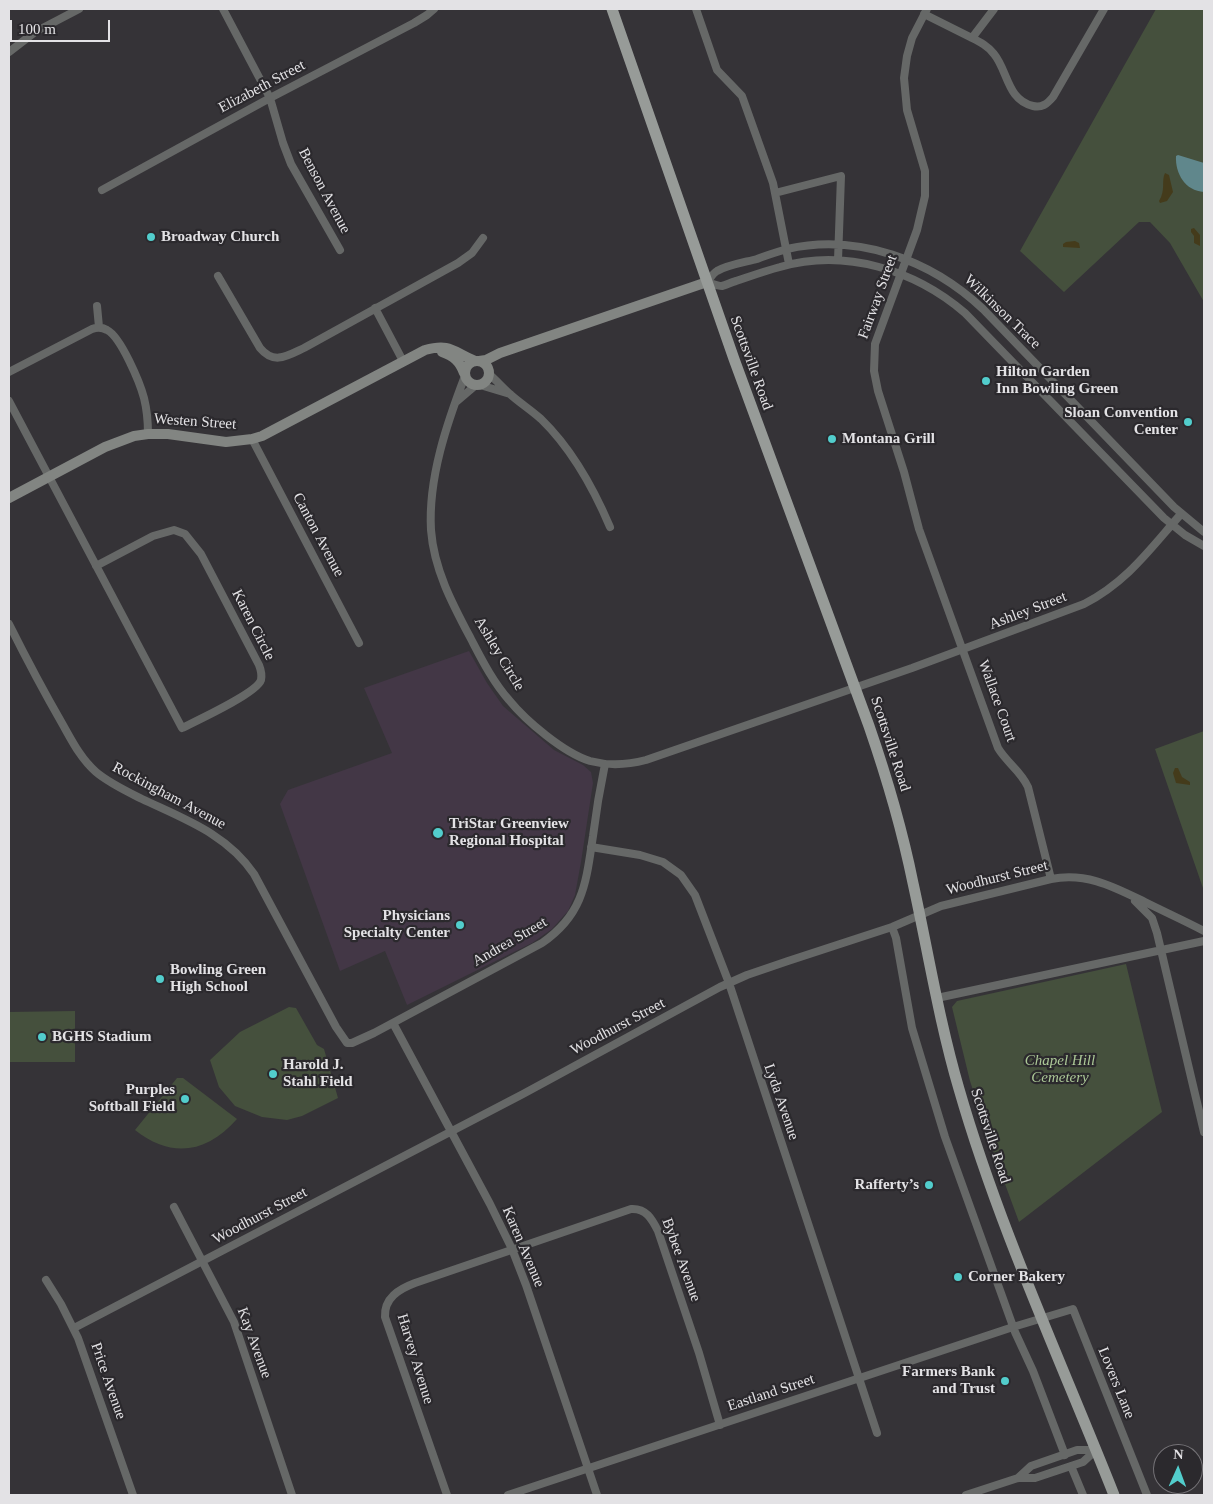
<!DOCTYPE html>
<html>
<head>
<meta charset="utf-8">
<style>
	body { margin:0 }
	#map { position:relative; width:1213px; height:1504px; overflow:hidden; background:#353337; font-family:"Times New Roman",serif }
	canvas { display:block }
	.frame { position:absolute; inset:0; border:10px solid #e3e2e5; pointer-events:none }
	.north { position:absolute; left:1153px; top:1444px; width:50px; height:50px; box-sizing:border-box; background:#2b292d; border:1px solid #757377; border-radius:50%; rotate:2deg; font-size:14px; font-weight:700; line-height:20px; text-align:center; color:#e3e2e5 }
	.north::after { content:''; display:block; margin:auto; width:18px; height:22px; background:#52cdcc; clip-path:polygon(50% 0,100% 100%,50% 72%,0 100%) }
	.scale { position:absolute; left:10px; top:20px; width:100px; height:22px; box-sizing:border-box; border:2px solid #e3e2e5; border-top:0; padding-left:6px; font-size:15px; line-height:18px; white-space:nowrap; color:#e3e2e5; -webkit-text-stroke:4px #2b292d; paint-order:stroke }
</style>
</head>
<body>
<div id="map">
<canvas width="1213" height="1504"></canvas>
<div class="frame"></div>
<div class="north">N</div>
<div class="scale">100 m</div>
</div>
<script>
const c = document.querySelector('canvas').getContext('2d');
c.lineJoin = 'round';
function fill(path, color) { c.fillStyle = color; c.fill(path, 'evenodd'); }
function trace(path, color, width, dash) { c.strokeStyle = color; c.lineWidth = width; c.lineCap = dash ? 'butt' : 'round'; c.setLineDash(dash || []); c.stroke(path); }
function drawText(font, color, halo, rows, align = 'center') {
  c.font = font + ' "Times New Roman",serif'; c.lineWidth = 4.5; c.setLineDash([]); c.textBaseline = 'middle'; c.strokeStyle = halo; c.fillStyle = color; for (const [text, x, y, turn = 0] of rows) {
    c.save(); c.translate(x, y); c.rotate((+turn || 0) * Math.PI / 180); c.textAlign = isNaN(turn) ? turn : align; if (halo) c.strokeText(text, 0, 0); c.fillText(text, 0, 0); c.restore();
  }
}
const medical = new Path2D(`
	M469,651L487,683L503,706L554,750L583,765L591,772L593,783L581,862L575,895L568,911L552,929L532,943L407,1005L385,951L340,971L280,804L288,790L392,753L364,688Z`);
const green = new Path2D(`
	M1156,9H1204V302L1170,243L1150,222H1139L1064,292L1020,251Z
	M1204,731V891L1155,749Z
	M1126,964L1162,1112L1019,1222L994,1154L970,1081L952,1007L957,1001Z
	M289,1007L296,1008L317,1045L324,1049L338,1098L302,1116L287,1120L262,1117L235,1106L219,1087L210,1060L240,1032Z
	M75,1011V1062H9V1012Z
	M177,1078H183L237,1119C207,1153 172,1159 135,1130Z`);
const sand = new Path2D(`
	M1165,173L1169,175L1173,192L1167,201L1160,203L1159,201C1166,190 1161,181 1165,173Z
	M1194,228L1200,235V246L1194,243V236L1191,232V229Z
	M1075,241L1079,243L1080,248L1063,247V244L1066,242Z
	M1175,768H1178L1182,777L1190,782V785L1176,783L1173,773Z`);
const water = new Path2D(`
	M1178,155L1204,163V192C1185,191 1175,173 1176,156Z`);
const street = new Path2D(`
	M223,9L270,98L283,143L291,164L340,250
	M696,9L717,70L742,96L773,183L789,264
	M927,9L912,38L907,56L904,78L907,110L925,171V196L917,230L875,344L874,371L878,391L904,472L919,529L998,748C1007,763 1021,771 1028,787L1051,879
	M994,9L972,38C980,42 988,46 994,54C1008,71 1007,100 1033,106C1042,108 1047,104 1053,97L1104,9
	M924,14L972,38
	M9,52L35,32L79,9
	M102,190L270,98L414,23L427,15L434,9
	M775,193L841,176L838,260
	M218,276L260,348C274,365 287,356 304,348L458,263L472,253L483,238
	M97,306L99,327
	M375,308L403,361
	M9,372L92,329C97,327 102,327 107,330C121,337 140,383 144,398C147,410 148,422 148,434
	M489,374C497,381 503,388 511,395C520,403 531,410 541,419C572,449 593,487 610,527
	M465,376C447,423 428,478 431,530C434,570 453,605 471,639C482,660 493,682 509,700C526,721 564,753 590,761C609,766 627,765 646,760L912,668L1084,604C1127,582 1150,549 1181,514
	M480,385L510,394
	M9,401L182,728C196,721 257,693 261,680C262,675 261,670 259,665L201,554L185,534L174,530L153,536L96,566
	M456,402L476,385
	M252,439L359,643
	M1204,532L1174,507L983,309C931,260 858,233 787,249C777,252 767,255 757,259C746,262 727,265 717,271C713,273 710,279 707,282C711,283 717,286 722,286C726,285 732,282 736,281C751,276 765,271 780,267C845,248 915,270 965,313L1164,518L1185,535L1204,546
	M9,624C26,658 44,692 63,725C72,741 81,759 96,772C109,783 126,791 142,799C184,819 227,834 254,874L336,1027L347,1043H352L374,1033L542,943C584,914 586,882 593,836C596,812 600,788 605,764
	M591,847L640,855L663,862L681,875L695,895L729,983L877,1433
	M1135,901L1152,918L1157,933L1204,1132
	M892,927L896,938L912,1028L945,1137L1015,1332L1033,1371L1065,1455
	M937,998L1204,941
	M393,1023L490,1204L512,1249L526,1285L597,1495
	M174,1207L234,1322L292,1495
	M46,1280L61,1304L78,1338L133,1495
	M74,1328L523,1094L720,987L747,975L788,961L892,927L941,906L1051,879C1087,872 1114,887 1145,902C1165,912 1185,921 1204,931
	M1071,1466L1083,1495
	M1018,1478L1031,1466L1077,1450H1096
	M447,1495L385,1317C384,1298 399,1289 415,1283L631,1209C646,1208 652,1219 658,1231L699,1353L720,1425
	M508,1495L1013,1327L1073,1309L1147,1495
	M966,1495L1018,1478H1035L1083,1462L1096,1450`);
const secondary = new Path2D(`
	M442,352C454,356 460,362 464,373
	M465 373a12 12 0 1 1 24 0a12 12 0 1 1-24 0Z
	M479,361L486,360L500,353L707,282
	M9,498L105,447L134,436L148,434H168L226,442L252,439L262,436L425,350C451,343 453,352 475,361`);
const primary = new Path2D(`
	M612,9L734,359L869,726C887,778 902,829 913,883C928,951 939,1021 959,1089C999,1228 1061,1361 1114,1495`);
const markers = [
	[151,237,5,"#52cdcc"],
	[986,381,5,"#52cdcc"],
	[1188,422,5,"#52cdcc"],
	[832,439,5,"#52cdcc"],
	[438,833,6,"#52cdcc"],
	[460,925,5,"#52cdcc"],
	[160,979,5,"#52cdcc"],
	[42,1037,5,"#52cdcc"],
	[273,1074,5,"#52cdcc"],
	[185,1099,5,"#52cdcc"],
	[929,1185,5,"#52cdcc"],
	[958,1277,5,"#52cdcc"],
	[1005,1381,5,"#52cdcc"]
];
const streetNames = [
	["Elizabeth Street",262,87,-28],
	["Benson Avenue",324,191,62],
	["Fairway Street",878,297,-70],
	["Wilkinson Trace",1002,312,44],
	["Scottsville Road",751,363,70],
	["Westen Street",195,422,4],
	["Canton Avenue",318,535,62],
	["Ashley Street",1028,611,-21],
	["Karen Circle",253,625,63],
	["Ashley Circle",499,654,59],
	["Wallace Court",997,701,70],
	["Scottsville Road",890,744,72],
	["Rockingham Avenue",169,796,28],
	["Woodhurst Street",997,878,-14],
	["Andrea Street",510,942,-30],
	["Woodhurst Street",618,1027,-28],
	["Lyda Avenue",781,1102,71],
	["Scottsville Road",990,1136,72],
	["Woodhurst Street",260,1216,-28],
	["Karen Avenue",523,1247,67],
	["Bybee Avenue",681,1260,70],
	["Kay Avenue",254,1343,70],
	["Harvey Avenue",415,1359,73],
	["Price Avenue",108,1381,71],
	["Lovers Lane",1116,1383,68],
	["Eastland Street",771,1393,-18]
];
const poiNames = [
	["Broadway Church",161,237],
	["Hilton Garden",996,372],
	["Inn Bowling Green",996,389],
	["Sloan Convention",1178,413,"right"],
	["Center",1178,430,"right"],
	["Montana Grill",842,439],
	["TriStar Greenview",449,824],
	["Regional Hospital",449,841],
	["Physicians",450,916,"right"],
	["Specialty Center",450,933,"right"],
	["Bowling Green",170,970],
	["High School",170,987],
	["BGHS Stadium",52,1037],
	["Harold J.",283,1065],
	["Stahl Field",283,1082],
	["Purples",175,1090,"right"],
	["Softball Field",175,1107,"right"],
	["Rafferty’s",919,1185,"right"],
	["Corner Bakery",968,1277],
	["Farmers Bank",995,1372,"right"],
	["and Trust",995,1389,"right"]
];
const parkNames = [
	["Chapel Hill",1060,1061],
	["Cemetery",1060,1078]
];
fill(medical, '#433746');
fill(green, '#45503d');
fill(sand, '#443b1b');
fill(water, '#60878c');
trace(street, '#666867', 8);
trace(secondary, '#828582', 10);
trace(primary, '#979b98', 11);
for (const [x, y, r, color] of markers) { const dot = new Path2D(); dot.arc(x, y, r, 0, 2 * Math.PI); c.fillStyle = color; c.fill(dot); trace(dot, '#2b292d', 2); }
drawText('15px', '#e3e2e5', '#2b292d', streetNames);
drawText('bold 15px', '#e3e2e5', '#2b292d', poiNames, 'left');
drawText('italic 15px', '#acc897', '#2b292d', parkNames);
</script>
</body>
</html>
